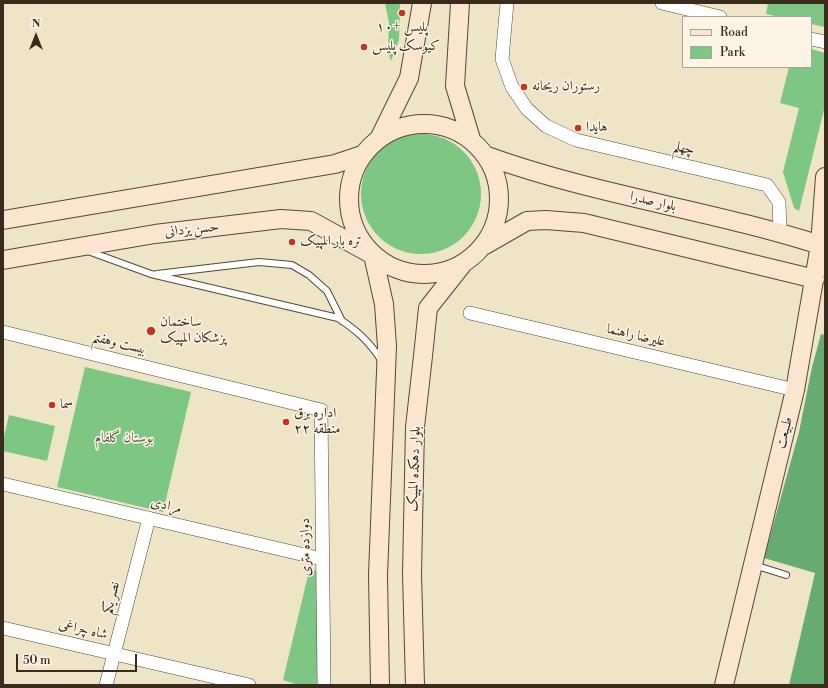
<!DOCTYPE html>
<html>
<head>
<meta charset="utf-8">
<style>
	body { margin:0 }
	#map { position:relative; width:828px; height:688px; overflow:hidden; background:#eee5c7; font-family:"Libre Bodoni",serif }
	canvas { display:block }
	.frame { position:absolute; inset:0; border:4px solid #3b2a1e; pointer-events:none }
	.legend { position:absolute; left:682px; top:16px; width:130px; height:52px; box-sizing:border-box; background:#fcf5e5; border:1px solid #afa495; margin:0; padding:5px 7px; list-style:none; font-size:12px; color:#3b2a1e }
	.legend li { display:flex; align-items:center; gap:8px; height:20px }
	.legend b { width:20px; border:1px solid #afa495 }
	.north { position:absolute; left:16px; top:16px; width:40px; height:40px; -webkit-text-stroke:3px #fcf5e5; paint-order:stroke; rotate:0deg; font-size:11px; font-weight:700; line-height:16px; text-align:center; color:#3b2a1e }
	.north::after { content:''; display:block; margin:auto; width:14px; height:18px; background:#3b2a1e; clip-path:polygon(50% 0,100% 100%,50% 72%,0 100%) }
	.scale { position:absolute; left:16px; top:654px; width:121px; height:18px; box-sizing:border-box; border:2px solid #3b2a1e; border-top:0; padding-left:5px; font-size:12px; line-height:14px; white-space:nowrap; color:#3b2a1e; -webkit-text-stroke:3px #fcf5e5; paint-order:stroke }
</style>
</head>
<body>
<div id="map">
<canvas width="828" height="688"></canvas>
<div class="frame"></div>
<ul class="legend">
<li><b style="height:5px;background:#fce5cf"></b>Road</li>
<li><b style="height:11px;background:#7dc683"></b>Park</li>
</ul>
<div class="north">N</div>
<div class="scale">50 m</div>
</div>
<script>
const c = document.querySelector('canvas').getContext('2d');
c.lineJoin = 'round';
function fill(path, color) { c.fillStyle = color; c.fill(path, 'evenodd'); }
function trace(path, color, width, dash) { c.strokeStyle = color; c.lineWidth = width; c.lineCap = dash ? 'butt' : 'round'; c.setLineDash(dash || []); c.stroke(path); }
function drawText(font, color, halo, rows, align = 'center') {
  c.font = font + ' "Libre Bodoni",Amiri,serif'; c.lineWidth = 3; c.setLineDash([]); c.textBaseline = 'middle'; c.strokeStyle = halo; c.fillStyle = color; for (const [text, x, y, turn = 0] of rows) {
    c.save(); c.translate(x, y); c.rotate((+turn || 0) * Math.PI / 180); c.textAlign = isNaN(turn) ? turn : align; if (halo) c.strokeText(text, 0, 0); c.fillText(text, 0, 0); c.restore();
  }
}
const green = new Path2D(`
	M385,3H400L399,40L391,61L388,52L389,23Z
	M768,3H825V27L811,24V17H780L766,14Z
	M811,49L825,53V106L799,211L794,208L783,172L799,108L780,103L789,67H811Z
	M361 194a60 60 0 1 1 120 0a60 60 0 1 1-120 0Z
	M85,367L191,392L163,512L57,487Z
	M9,415L55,426L47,461L3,451V441Z
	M310,567L318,572V685H298L283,680Z`);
const forest = new Path2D(`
	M821,334L825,335V685H789L815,573L764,558L799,432L812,367Z`);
const lane = new Path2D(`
	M88,251L151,274L338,318C356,330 369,341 381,360
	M157,274L259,262L292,265L309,275L327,291L342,321
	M754,565L786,575`);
const street = new Path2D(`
	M507,3L502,59L512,87L527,109L546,126L576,140L767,185L779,202L780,232
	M662,3L720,17
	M811,39L825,42
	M470,313L795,390
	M3,332L321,410L324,685
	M3,484L322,559
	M3,628L249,685
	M106,685L149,518`);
const secondary = new Path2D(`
	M460,3L455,86L471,139
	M349 199a75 75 0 1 1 150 0a75 75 0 1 1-150 0Z
	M380,137L409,78L422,3
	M487,156C595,195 710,210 820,245
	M3,220L335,164L362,155
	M485,245L527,221L546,220L584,223L815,279
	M3,260L155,234L281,219L311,221L373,255L384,304L387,346L378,575L380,685
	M415,685L412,574L415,427L423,356L428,308L462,265
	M724,685L795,390L820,245L825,177`);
const markers = [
	[402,13,4,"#c8321e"],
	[364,47,4,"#c8321e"],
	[524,87,4,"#c8321e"],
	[578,128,4,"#c8321e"],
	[292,242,4,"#c8321e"],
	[151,331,5,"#c8321e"],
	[52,405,4,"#c8321e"],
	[286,422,4,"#c8321e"]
];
const poiNames = [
	["پلیس +۱۰",402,28,"center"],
	["کیوسک پلیس",372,47],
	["رستوران ریحانه",532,87],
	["هایدا",586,128],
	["تره بار المپیک",300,242],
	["ساختمان",160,323],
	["پزشکان المپیک",160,339],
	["سما",60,405],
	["اداره برق",294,414],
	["منطقه ۲۲",294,430]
];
const streetNames = [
	["چهلم",684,149,13],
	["بلوار صدرا",653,202,13],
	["حسن یزدانی",192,230,-6],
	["علیرضا راهنما",636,336,13],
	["بیست وهفتم",119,344,14],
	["طبیعت",785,433,-76],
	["بلوار دهکده المپیک",415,469,-88],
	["مرادی",166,506,13],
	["دوازده متری",306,547,-91],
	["نصر یکم",112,598,-76],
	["شاه چراغی",83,630,13]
];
const parkNames = [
	["بوستان گلفام",124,439]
];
fill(green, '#7dc683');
fill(forest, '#66ab71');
trace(lane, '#564637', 8);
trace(street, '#564637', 14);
trace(secondary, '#564637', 20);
trace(lane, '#fff', 6);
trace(street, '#fff', 13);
trace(secondary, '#fce5cf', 18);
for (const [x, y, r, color] of markers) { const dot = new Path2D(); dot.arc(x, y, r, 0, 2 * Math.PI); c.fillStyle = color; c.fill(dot); trace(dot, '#fcf5e5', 1.5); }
drawText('14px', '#3b2a1e', '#fcf5e5', poiNames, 'left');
drawText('14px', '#3b2a1e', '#fcf5e5', streetNames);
drawText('14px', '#4f593c', '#fcf5e5', parkNames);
</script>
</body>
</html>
